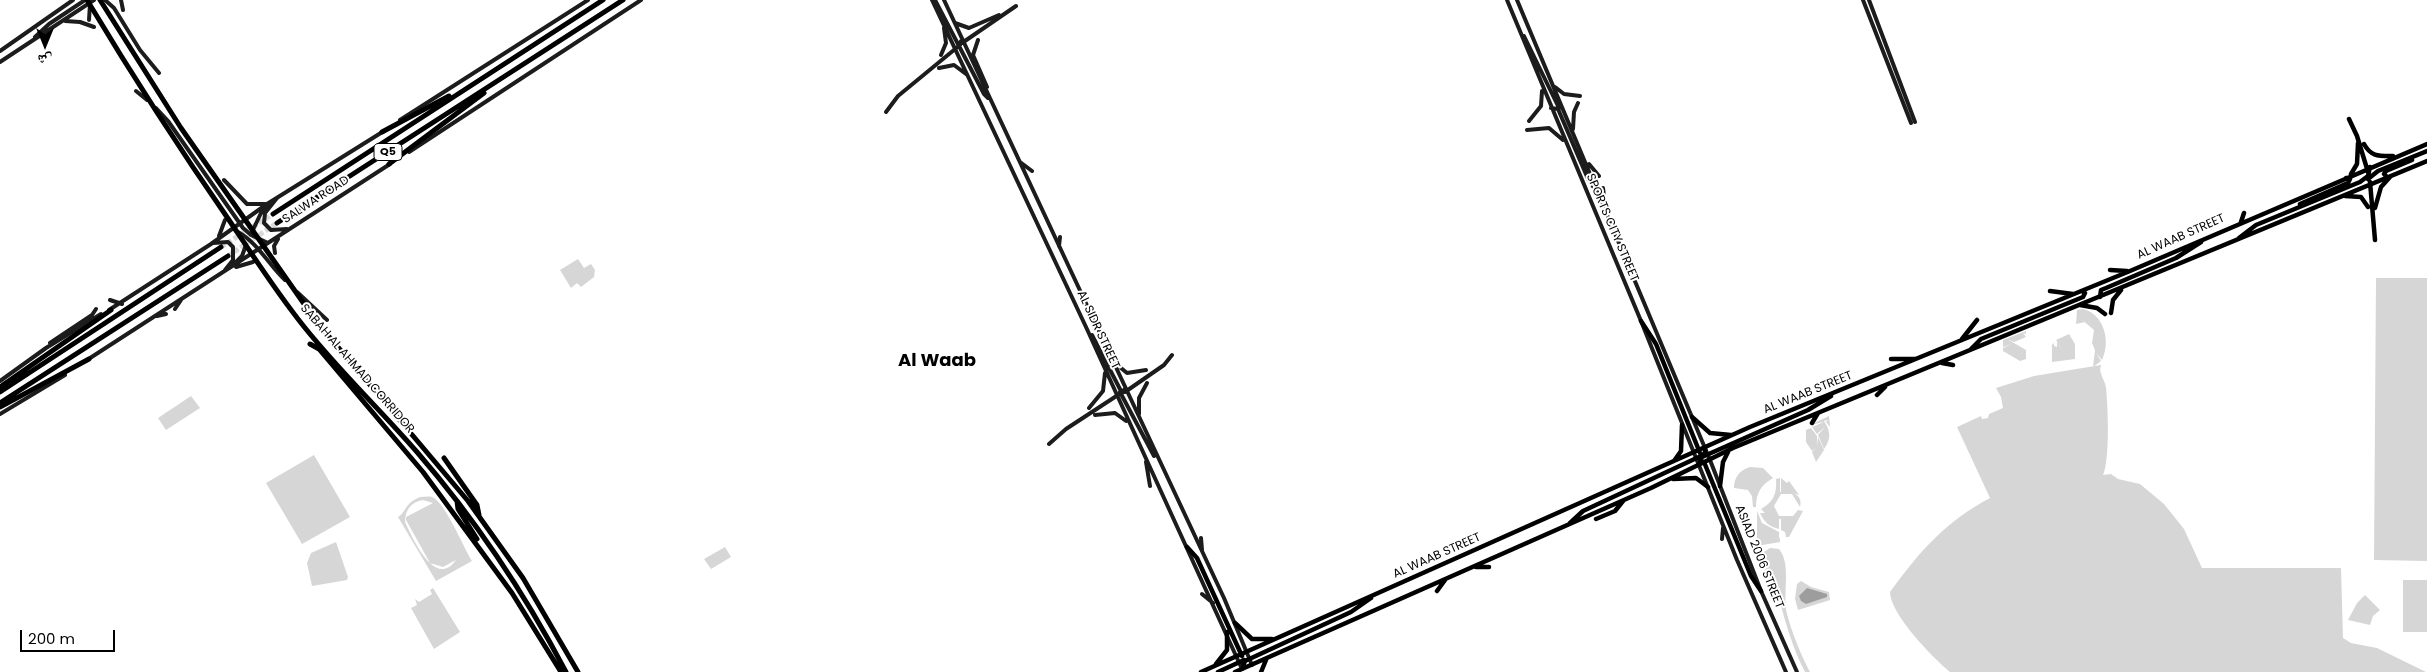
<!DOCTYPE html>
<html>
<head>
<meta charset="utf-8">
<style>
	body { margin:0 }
	#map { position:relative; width:2427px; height:672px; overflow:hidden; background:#fff; font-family:Poppins,"Noto Naskh Arabic",sans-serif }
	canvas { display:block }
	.north { position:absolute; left:20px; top:20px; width:50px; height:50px; -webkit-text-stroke:4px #fff; paint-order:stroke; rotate:180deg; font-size:14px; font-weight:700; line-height:20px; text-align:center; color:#000 }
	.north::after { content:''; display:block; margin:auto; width:18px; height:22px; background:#000; clip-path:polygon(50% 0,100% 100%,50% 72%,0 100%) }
	.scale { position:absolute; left:20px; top:630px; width:95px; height:22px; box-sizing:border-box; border:2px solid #000; border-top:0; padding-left:6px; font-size:15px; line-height:18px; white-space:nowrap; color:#000; -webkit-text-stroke:4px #fff; paint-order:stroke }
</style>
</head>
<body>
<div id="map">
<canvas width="2427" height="672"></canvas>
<div class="north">ش</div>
<div class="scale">200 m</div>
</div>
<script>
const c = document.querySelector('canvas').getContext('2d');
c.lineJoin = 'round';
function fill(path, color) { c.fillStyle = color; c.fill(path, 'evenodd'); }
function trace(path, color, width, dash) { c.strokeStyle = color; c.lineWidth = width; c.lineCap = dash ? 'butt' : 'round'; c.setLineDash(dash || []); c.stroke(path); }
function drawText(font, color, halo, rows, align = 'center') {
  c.font = font + ' Poppins,sans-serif'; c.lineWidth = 4; c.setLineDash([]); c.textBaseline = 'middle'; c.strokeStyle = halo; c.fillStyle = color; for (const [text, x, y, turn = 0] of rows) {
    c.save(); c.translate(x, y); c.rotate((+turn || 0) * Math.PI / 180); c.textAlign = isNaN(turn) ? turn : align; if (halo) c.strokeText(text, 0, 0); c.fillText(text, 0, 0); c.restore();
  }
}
const green = new Path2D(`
	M578,259L584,268L591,264L595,270L594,277L581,287L577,283L571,288L560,270Z
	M2376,278H2427V561L2374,560Z
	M2083,309C2104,314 2111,341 2102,360L2096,353L2101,361L2093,367L2095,350L2092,343L2094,330L2080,318L2085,322L2076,324L2077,310Z
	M2026,331V334L2023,333L2026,337L2014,342L2007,339L2026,350V359L2020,361L2003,351V348L2011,344L2003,347V340Z
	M2069,334L2075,344V359L2052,362V345L2054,343V346L2057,347V342L2065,354L2056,340Z
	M2101,365C2098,374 2105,379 2106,388C2108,406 2110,460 2103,475L2111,474L2118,479L2140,484L2164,504L2184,529L2202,568H2341L2343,638L2351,643L2377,648L2426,672H1950C1933,658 1890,614 1890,592C1920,551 1945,522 1990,498L1957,427L1981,416L1982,419L1988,418L1989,414L2003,408L2001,397L1996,388L2034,376Z
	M191,396L200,408L166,430L158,418Z
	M1829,416L1830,427L1826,422L1828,420L1824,421C1831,432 1831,439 1824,449L1818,435L1825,427L1817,434L1812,427L1824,422L1810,425Z
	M1811,428L1817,436V446L1818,437L1824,450L1816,462L1812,452L1816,448L1812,451L1806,442V430Z
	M314,455L350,517L302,544L266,483Z
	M1750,467L1763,468L1773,478C1761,485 1756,493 1756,507H1753L1752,496L1748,490L1734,488C1734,477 1740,470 1750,467Z
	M1780,478V492H1781V478L1787,483L1789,481L1787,478L1799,495L1792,493C1799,495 1802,500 1800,507L1792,494H1781L1774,506L1779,516H1793L1798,510L1803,511L1789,537H1786L1785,532L1781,530V519H1779V529C1770,527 1764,522 1760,513H1765L1761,509C1774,502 1777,493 1776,479Z
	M420,497C424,497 428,496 432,497C446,503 464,549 472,561L436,581L398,517C407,512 404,503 420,497ZM423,500L433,503L406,517V520L430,563L443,567L456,560C435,590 412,537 405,522C405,510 411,502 423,500Z
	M1757,511L1762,523L1779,532V538L1767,540L1780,538V542L1757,546V542L1762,541L1757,542Z
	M336,542L348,577L347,580L312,586L307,563L311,553Z
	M725,547L731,557L711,569L704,559Z
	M1770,548L1779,549C1792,565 1782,594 1787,614C1792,633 1801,655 1810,672H1805C1793,649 1786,624 1779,599C1775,584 1757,568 1764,552Z
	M2403,580H2427V632H2403Z
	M1801,581L1811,587L1829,592L1830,600L1798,610L1795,599L1797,584Z
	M433,588L460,632L434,649L411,608L417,605L415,599L419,602L432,594L430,590Z
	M2365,595L2380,610L2373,616L2370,625L2348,620L2357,603Z`);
const water = new Path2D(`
	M1807,588L1827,594V597L1806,604L1801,601L1799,596Z`);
const highwayTunnel = new Path2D(`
	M221,247L273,214
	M228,256L277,223`);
const secondary = new Path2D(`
	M105,0L114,8L140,50L159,73
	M121,0L123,10
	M932,0L1086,327L1242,669
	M935,0L959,46
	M944,0L1224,598L1252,665
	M1507,0L1641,321L1737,560L1786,672
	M1517,0L1710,460L1761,591L1797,672
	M1863,0L1911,123
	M1869,0L1915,122
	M89,20L90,4
	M65,21L80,22L94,27
	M955,23L969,28L999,15
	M1524,36L1559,108
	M35,37L49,24L85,0
	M978,40L973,55L987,87
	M962,43L1016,6
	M959,46L984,94L988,98
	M0,51L73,0
	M941,55L946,43L944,28
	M0,62L94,0
	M939,68L954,65L966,74
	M1555,87L1564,94L1580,96
	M136,91L147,100
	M156,108L168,121L243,228L251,235L268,243
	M1551,108L1558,109L1588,179L1597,192
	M886,112L898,96L960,45L961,41
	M400,120L588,0
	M1529,121L1541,106L1542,91
	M1573,129L1574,112L1578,103
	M1527,130L1549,128L1563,140
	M409,152L641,0
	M1020,162L1032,171
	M1589,164L1599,176
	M224,180L247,204H265
	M1603,188L1605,204
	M277,198L265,213L264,223L271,230L287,229
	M238,232C258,243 269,265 285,280
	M252,232L261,213L271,203
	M219,236L225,220
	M213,243L228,242L233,247V260L225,270
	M1059,246L1060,237
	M275,253L274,246L278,239
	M234,264L242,256L246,245
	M236,267L253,262
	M297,292L327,320
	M110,300L122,304
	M175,309L181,300
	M109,310L211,244L267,204L384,131
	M157,316L166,314
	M1092,335L1122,393
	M50,343L92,315L96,309
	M87,360L390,164
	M1115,363L1127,373L1146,370
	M0,381L46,348L101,314
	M1120,392L1154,456
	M1125,392L1164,365L1172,355
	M1089,408L1103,391L1105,373
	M0,414L65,375
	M1139,414V398L1147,383
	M1095,415L1115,413L1126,421
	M1049,444L1066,429L1121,393L1125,389
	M1146,462L1150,486
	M1201,538L1202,550
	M1722,539L1723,528
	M1202,594L1213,603`);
const primary = new Path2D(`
	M2349,119L2357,136L2368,172
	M2364,144C2371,157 2379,156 2393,156
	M2351,174L2357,164L2358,143
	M2387,177L2384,174L2386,171L2412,160
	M2368,179L2378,171L2427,151
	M2370,182L2375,240
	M2345,196L2361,197L2368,207
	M2300,204L2348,183L2350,179L2346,178
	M2375,208L2381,187L2390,177
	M2241,222L2244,213
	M2239,238L2256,225L2360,182L2368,176L2370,167
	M2110,270L2127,271
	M2050,291L2073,294
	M2100,297L2101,290L2106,288L2176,258L2201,242
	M2080,305L2097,308L2105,314
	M2111,313L2113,300L2121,290
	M1641,321L1656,344L1700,453
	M1962,339L1977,320
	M1971,349L1981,339L2083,297L2085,293L2082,291
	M1891,359H1915
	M1942,363L1953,365
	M1877,395L1885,387
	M1692,417L1710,433L1731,435
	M1812,423L1818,413
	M1674,461L1681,451L1682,425
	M1704,462L1751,576L1761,591
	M1699,465L1702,457L1808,410L1831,396
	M1673,479L1696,478L1708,487
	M1720,486L1723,462L1728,452
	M1596,519L1615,511L1623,501
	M1570,523L1583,511L1701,456L1705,453V448
	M1187,547L1197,558L1242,656
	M1476,567H1489
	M1437,591L1445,580
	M1235,623L1252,639H1272
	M1216,664L1227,650V632
	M1242,669L1245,661L1351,612L1371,598
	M1201,672L1750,427L2130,271L2427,144
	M1218,672L1244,660
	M1235,672L1651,488L1733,448L2427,161
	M1261,672L1266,660`);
const highway = new Path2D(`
	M87,0C132,75 179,148 229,220C251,253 273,287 298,319C334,366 378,407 417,452C475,519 525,594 566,672
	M100,0L181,128L316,321L468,501L523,578L578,672
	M382,132L449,96
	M389,164L484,93
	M273,214L603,0
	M277,223L623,0
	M310,344L319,349L423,472L512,593L561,672
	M0,387L111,310
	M0,392L221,247
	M0,403L228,256
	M0,407L89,359
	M444,458L477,505L479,515
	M457,501L458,509L477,539`);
const shields = [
	[388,152,28]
];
const shieldNames = [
	["Q5",388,152]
];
const streetNames = [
	["SALWA ROAD",316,200,-33],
	["SPORTS CITY STREET",1612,228,67],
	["AL WAAB STREET",2181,237,-24],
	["AL SIDR STREET",1098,330,65],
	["SABAH AL AHMAD CORRIDOR",357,369,49],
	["AL WAAB STREET",1808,393,-22],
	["AL WAAB STREET",1437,556,-24],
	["ASIAD 2006 STREET",1759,557,68]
];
const districtNames = [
	["Al Waab",937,361]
];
fill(green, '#d6d6d6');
fill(water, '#9d9d9d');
trace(highwayTunnel, '#d9d9d9', 5, [5, 2.5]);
trace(secondary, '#1c1c1c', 4);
trace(primary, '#000', 4.5);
trace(highway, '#000', 5);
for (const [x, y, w] of shields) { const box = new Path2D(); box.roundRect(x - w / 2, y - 8.5, w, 17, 4); c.fillStyle = '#fff'; c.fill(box); trace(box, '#000', 1); }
drawText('bold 11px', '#000', null, shieldNames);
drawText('12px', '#000', '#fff', streetNames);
drawText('bold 18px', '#000', '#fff', districtNames);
</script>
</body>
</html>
